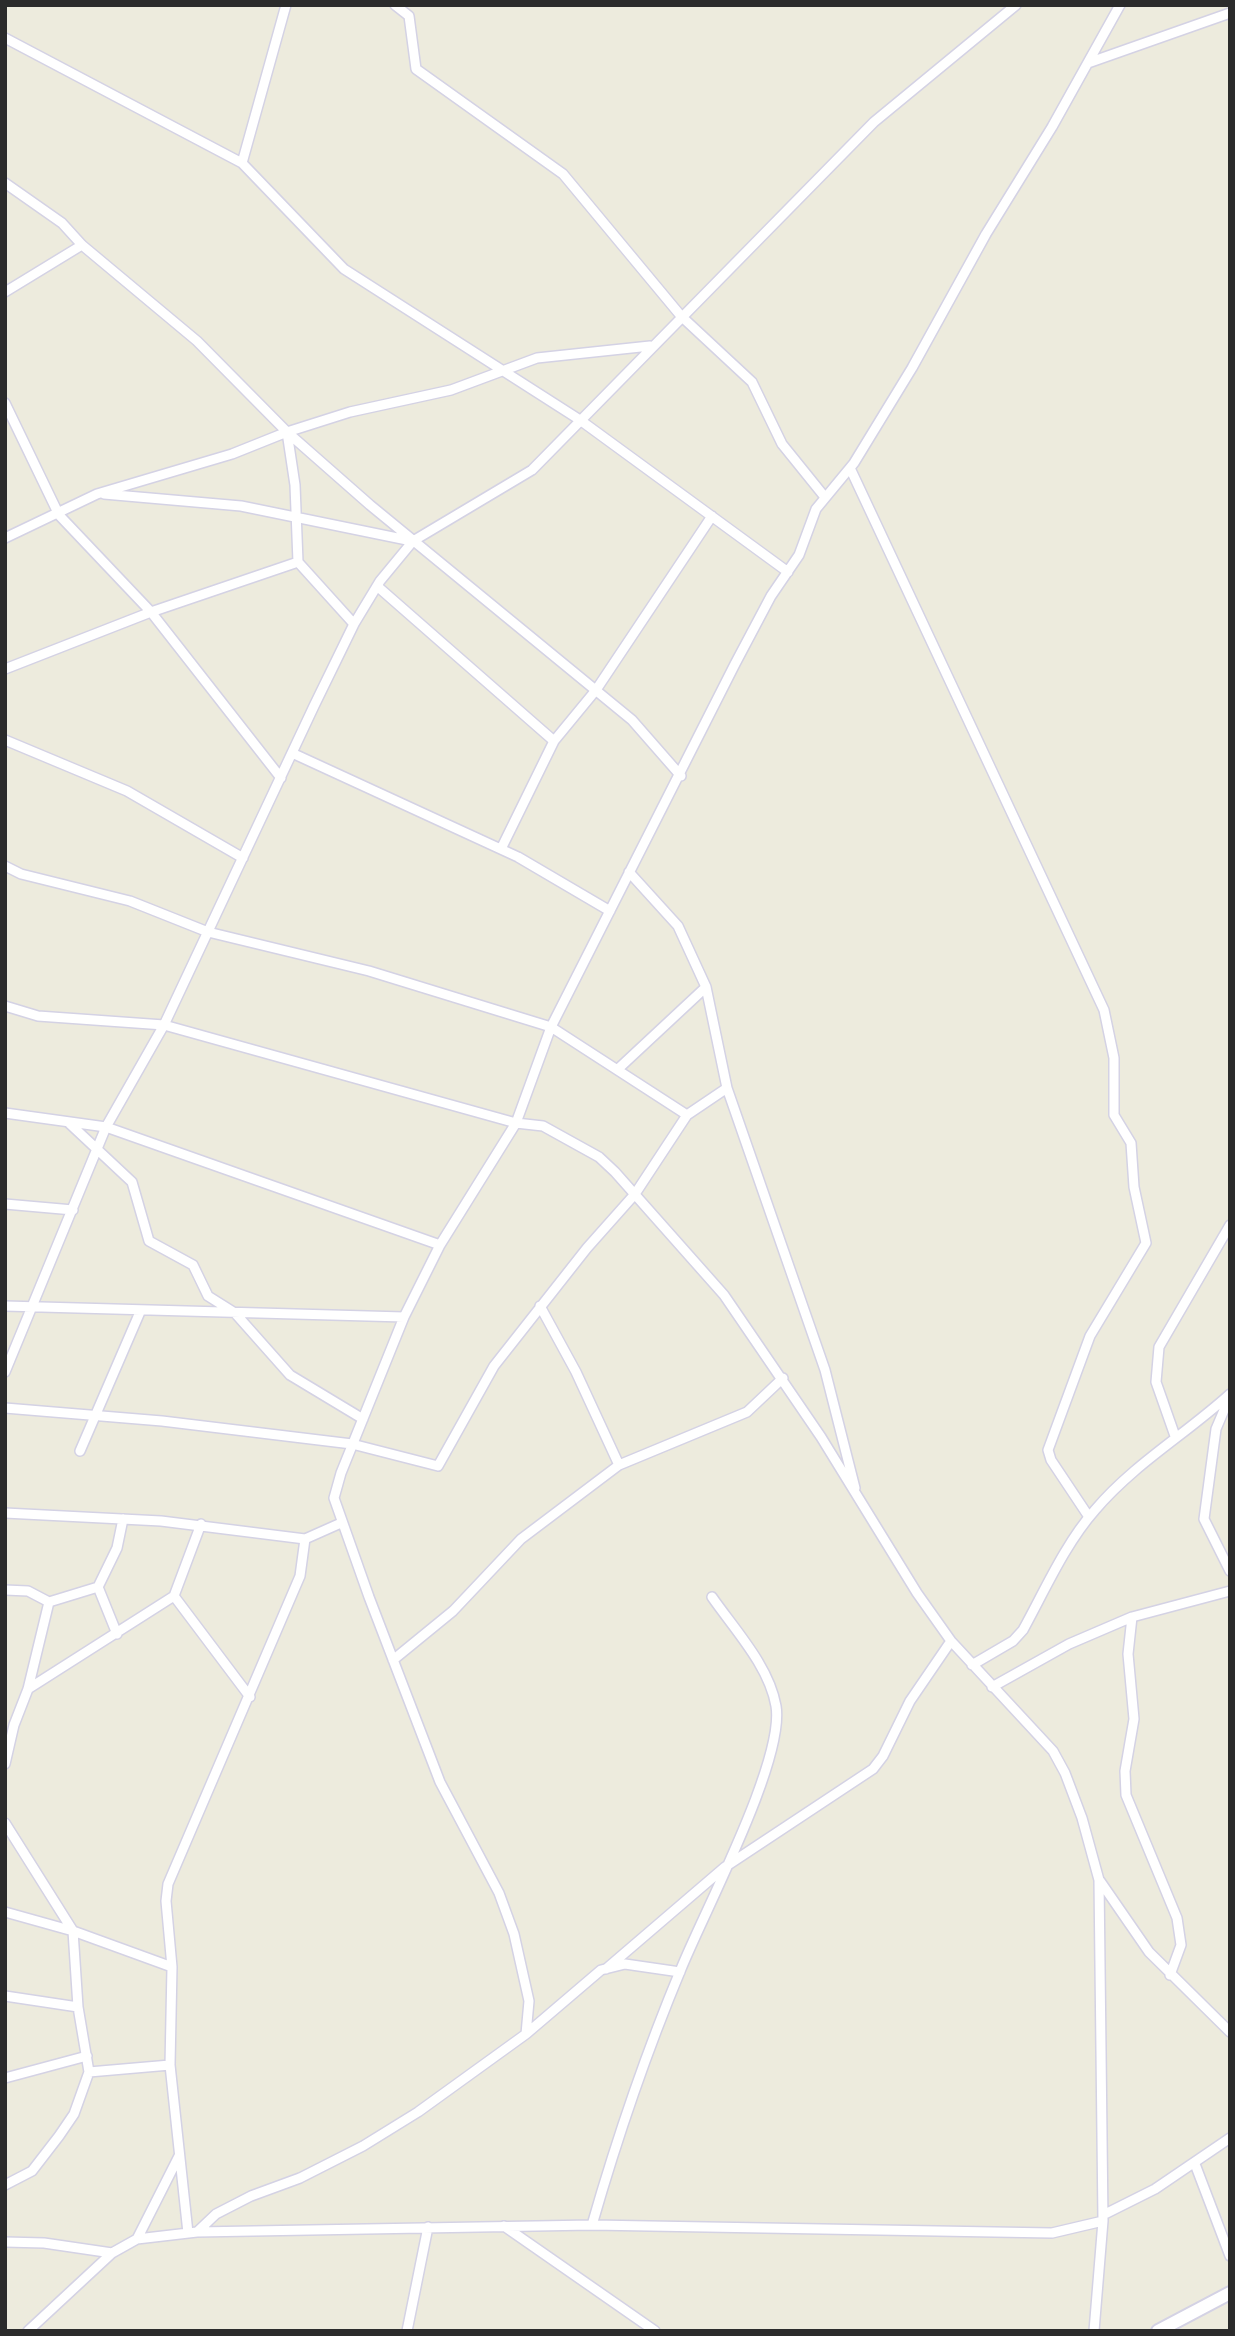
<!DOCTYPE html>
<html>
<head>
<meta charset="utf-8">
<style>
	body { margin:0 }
	#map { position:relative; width:1235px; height:2336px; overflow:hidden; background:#edebdd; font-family:Arial,sans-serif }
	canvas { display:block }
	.frame { position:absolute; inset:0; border:7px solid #2b2b2b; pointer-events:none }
</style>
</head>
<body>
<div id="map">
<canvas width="1235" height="2336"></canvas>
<div class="frame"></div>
</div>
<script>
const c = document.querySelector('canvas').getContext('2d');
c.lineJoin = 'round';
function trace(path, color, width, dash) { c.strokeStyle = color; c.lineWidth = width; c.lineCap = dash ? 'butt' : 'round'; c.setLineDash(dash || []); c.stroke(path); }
const street = new Path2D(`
	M395,5L409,16L416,69L563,174L681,316L752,382L782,444L824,496
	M5,38L242,163L344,269L580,420L788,572
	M1088,63L1230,13
	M242,163L286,5
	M5,183L62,223L82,245L197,341L287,432L370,505L632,720L681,776
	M5,292L82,245
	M5,403L59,515L151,612L281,778
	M287,432L295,485L298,562L354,624
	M850,468L1104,1010L1114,1058V1115L1131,1143L1134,1187L1146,1243L1090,1336L1048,1450L1051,1460L1089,1517
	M104,494L241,506L412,541
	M5,538L97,494L232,454L287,432L350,412L451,390L537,358L650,346
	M377,586L554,741L501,849
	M5,669L151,612L298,562
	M5,740L127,791L243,858
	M554,741L596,690L712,516
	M292,753L518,857L610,911
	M5,866L21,874L130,901L208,932L369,971L551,1027L687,1115
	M629,872L678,926L706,987L727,1088L825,1370L855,1488
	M5,1006L38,1016L164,1025L516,1123L543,1126L599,1157L615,1172L724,1295L821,1437L917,1593L951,1641L1053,1751L1065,1773L1082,1818L1099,1880L1103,2221L1094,2331
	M618,1069L706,987
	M5,1113L106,1127L440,1245
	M69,1123L132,1182L149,1241L193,1265L208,1296L235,1313L290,1375L363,1419
	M5,1204L73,1210
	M5,1306L404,1317
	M540,1306L576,1372L619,1465
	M5,1372L106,1127L164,1025L314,706L354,624L380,581L413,541L532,470L874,122L1016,5
	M1230,1396L1216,1429L1204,1519L1230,1571
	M5,1408L162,1421L352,1444L438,1466L494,1366L587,1248L635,1194L687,1115L727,1088
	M1175,1436L1156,1382L1159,1347L1230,1225
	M80,1451L140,1312
	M5,1513L161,1521L305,1539L341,1523
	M98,1587L117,1634
	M5,1590L28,1591L49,1602L98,1587L117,1548L123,1519
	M174,1596L250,1697
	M1132,1617L1128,1654L1134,1719L1125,1771L1126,1795L1177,1918L1181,1945L1170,1975
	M393,1660L453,1611L521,1539L619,1465L747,1412L783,1378
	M972,1665L1013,1641L1023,1630C1045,1590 1065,1544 1095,1510C1134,1464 1186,1434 1230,1394
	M992,1687L1069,1644L1132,1617L1230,1591
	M28,1689L174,1596L201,1524
	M5,1764L14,1725L28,1689L49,1602
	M5,1823L73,1931L78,2007L89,2072L74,2114L59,2136L32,2171L5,2185
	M1100,1881L1149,1952L1230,2032
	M5,1912L73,1931L172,1967
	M606,1969L725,1867L873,1769L883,1756L910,1701L951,1641
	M5,1996L78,2007
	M526,2034L601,1970L625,1964L680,1972
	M89,2072L170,2065
	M5,2078L87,2056
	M1195,2164L1230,2256
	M1103,2215L1155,2189L1230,2138
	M592,2225C617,2138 646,2053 681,1969C704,1912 785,1760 776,1706C769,1666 735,1630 712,1597
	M504,2226L655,2331
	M197,2232L592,2225L1052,2233L1103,2221
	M188,2233L170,2065L172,1967L166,1901L168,1884L300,1576L305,1539
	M137,2239L179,2156
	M5,2242L44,2243L112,2253L137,2239L197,2232L216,2214L251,2196L300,2178L363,2146L418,2112L526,2034L529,2001L514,1934L499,1893L440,1782L369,1597L334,1498L341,1473L404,1317L440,1245L516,1123L551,1027L735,664L771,596L799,555L816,509L854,463L912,368L986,234L1052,127L1120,5
	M28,2331L112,2253
	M407,2331L428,2227`);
const secondary = new Path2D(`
	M1158,2331L1230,2293`);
trace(street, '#d4d2e4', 12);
trace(secondary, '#d4d2e4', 16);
trace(street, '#fff', 9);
trace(secondary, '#fff', 12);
</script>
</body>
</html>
